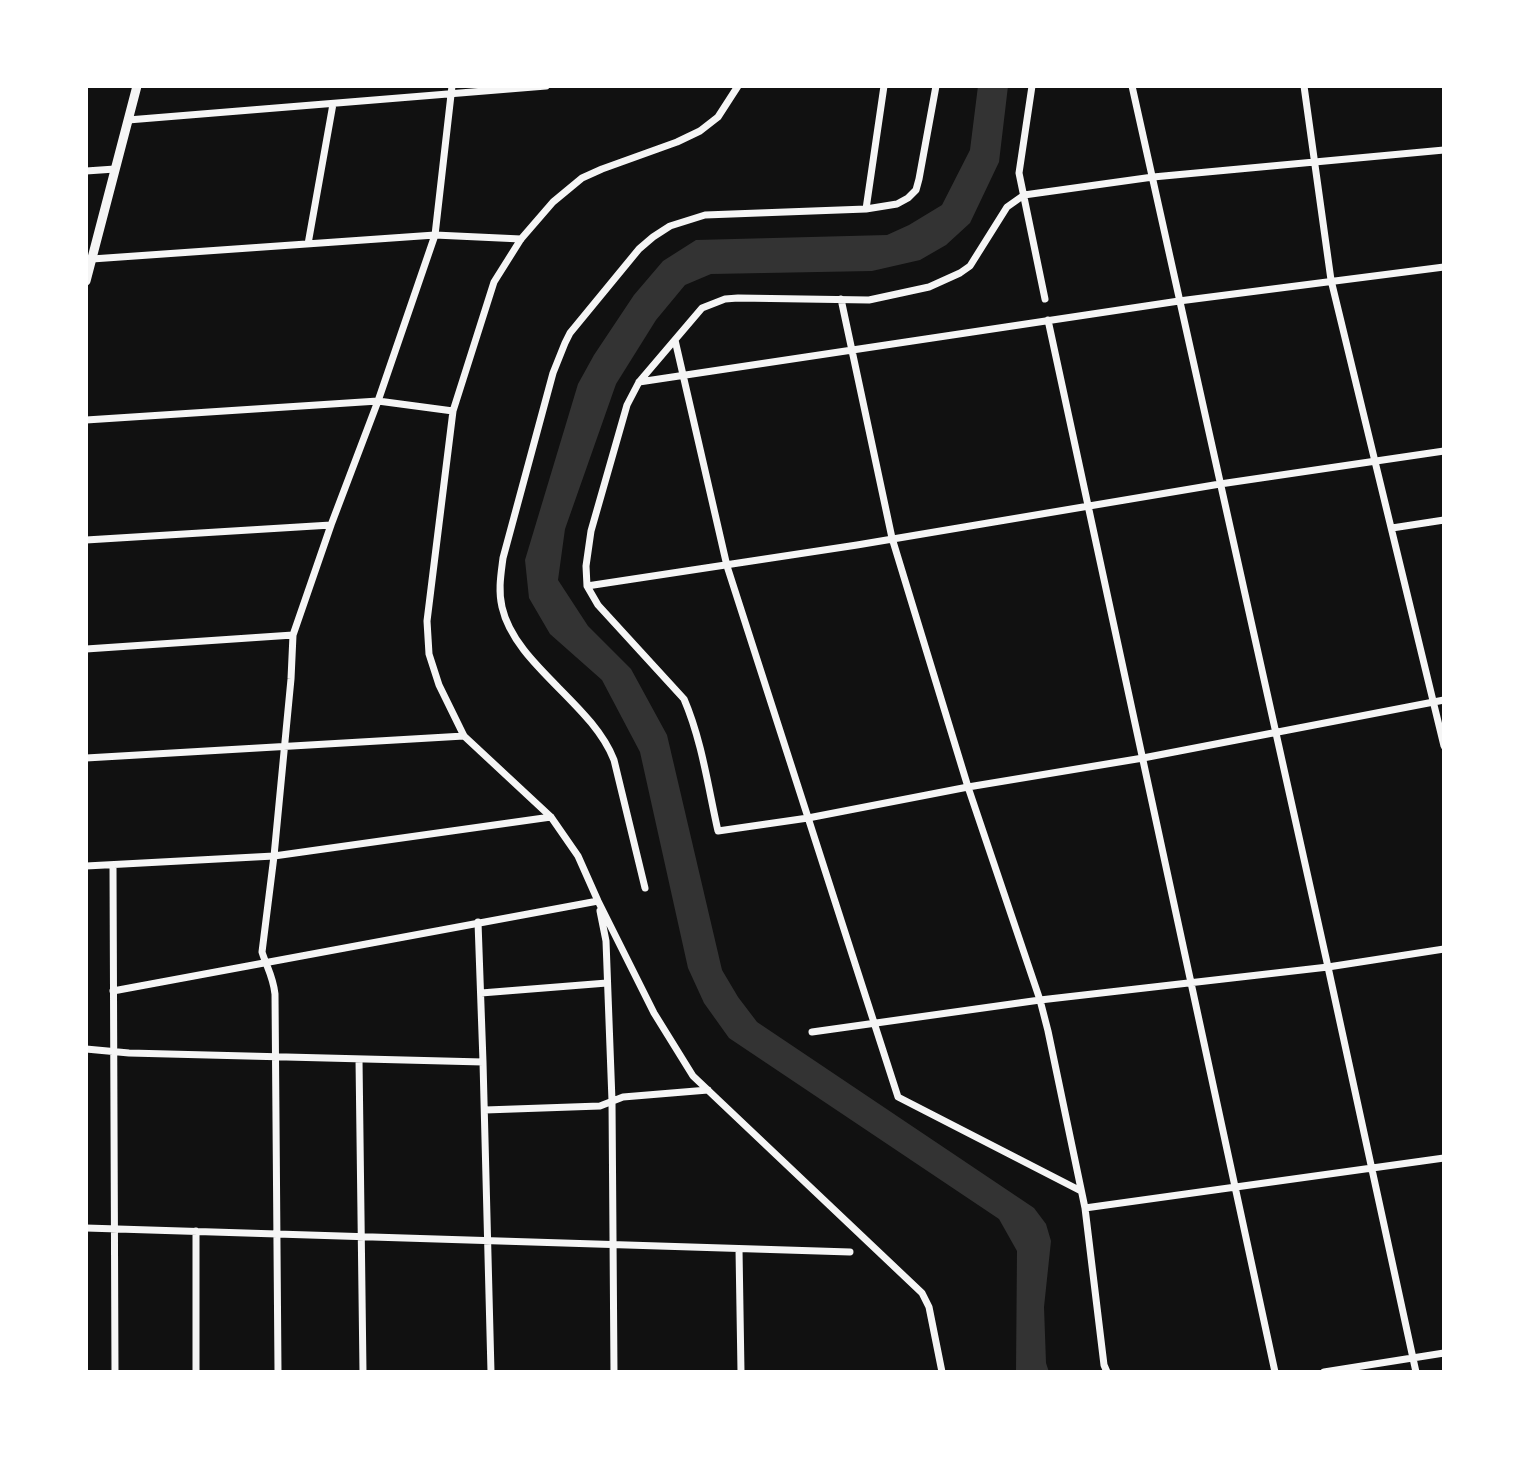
<!DOCTYPE html>
<html>
<head>
<meta charset="utf-8">
<style>
	body { margin:0 }
	#map { position:relative; width:1530px; height:1458px; overflow:hidden; background:#111; font-family:Mulish,sans-serif }
	canvas { display:block }
	.frame { position:absolute; inset:0; border:88px solid #fff; pointer-events:none }
</style>
</head>
<body>
<div id="map">
<canvas width="1530" height="1458"></canvas>
<div class="frame"></div>
</div>
<script>
const c = document.querySelector('canvas').getContext('2d');
c.lineJoin = 'round';
function fill(path, color) { c.fillStyle = color; c.fill(path, 'evenodd'); }
function trace(path, color, width, dash) { c.strokeStyle = color; c.lineWidth = width; c.lineCap = dash ? 'butt' : 'round'; c.setLineDash(dash || []); c.stroke(path); }
const water = new Path2D(`
	M978,86H1008L999,162L970,223L946,245L920,260L872,271L711,274L685,285L656,320L616,384L565,529L558,580L588,626L631,669L667,735L722,970L738,997L757,1022L1034,1208L1046,1224L1051,1241L1044,1307L1046,1363L1049,1372H1016L1017,1251L999,1219L729,1038L704,1003L688,968L640,752L602,680L550,634L529,598L525,560L578,384L594,355L634,295L663,261L696,240L887,235L909,225L942,205L970,150Z`);
const minor = new Path2D(`
	M738,86L718,117L700,131L677,142L602,169L582,178L553,202L521,239L494,282L453,411L427,621L429,654L439,685L464,736L551,817L578,856L598,901L654,1013L693,1076L922,1293L929,1307L942,1372
	M1032,86L1019,173L1045,299
	M1132,86L1328,967L1416,1372
	M1304,86L1331,280L1444,746
	M128,120L546,86
	M1444,150L1153,177L1024,195L1007,207L970,266L960,273L929,287L869,300L738,298L725,299L702,308L639,382L627,405L591,531L586,566L587,586L598,605L684,699C702,741 708,787 718,831L808,818L968,787L1143,758L1444,700
	M86,171L115,169
	M866,209L884,86
	M308,244L333,104
	M92,259L435,235L521,239
	M841,299L892,538L968,787L1040,1000L1048,1031L1085,1208L1104,1365L1107,1372
	M1048,320L1275,1372
	M675,340L727,566L898,1097L1081,1191
	M639,382L1179,301L1444,267
	M86,420L378,401L453,411
	M1392,528L1444,520
	M86,540L331,525
	M587,586L857,545L1220,484L1444,451
	M86,649L293,635
	M86,758L464,736
	M113,865L115,1372
	M86,866L274,856L551,817
	M645,888L614,760C592,703 515,665 502,607C498,590 501,574 503,558L553,373L565,343L570,333L639,249L653,237L670,226L705,215L866,209L897,204L908,198L916,190L919,179L936,86
	M600,911L606,941L612,1101L614,1372
	M478,922L483,1062L491,1372
	M113,991L598,901
	M481,993L607,983
	M812,1032L1040,1000L1328,967L1444,949
	M86,1049L129,1053L483,1062
	M359,1059L363,1372
	M485,1110L600,1106L623,1097L708,1090
	M1085,1208L1444,1158
	M86,1228L850,1252
	M196,1231V1372
	M739,1249L741,1372
	M278,1372L275,994C273,976 267,968 262,952L274,856L291,679L293,635L331,525L378,401L435,235L452,86
	M1324,1372L1444,1353`);
const tertiary = new Path2D(`
	M86,281L137,86`);
fill(water, '#333');
trace(minor, '#f5f5f5', 7);
trace(tertiary, '#f5f5f5', 9);
</script>
</body>
</html>
